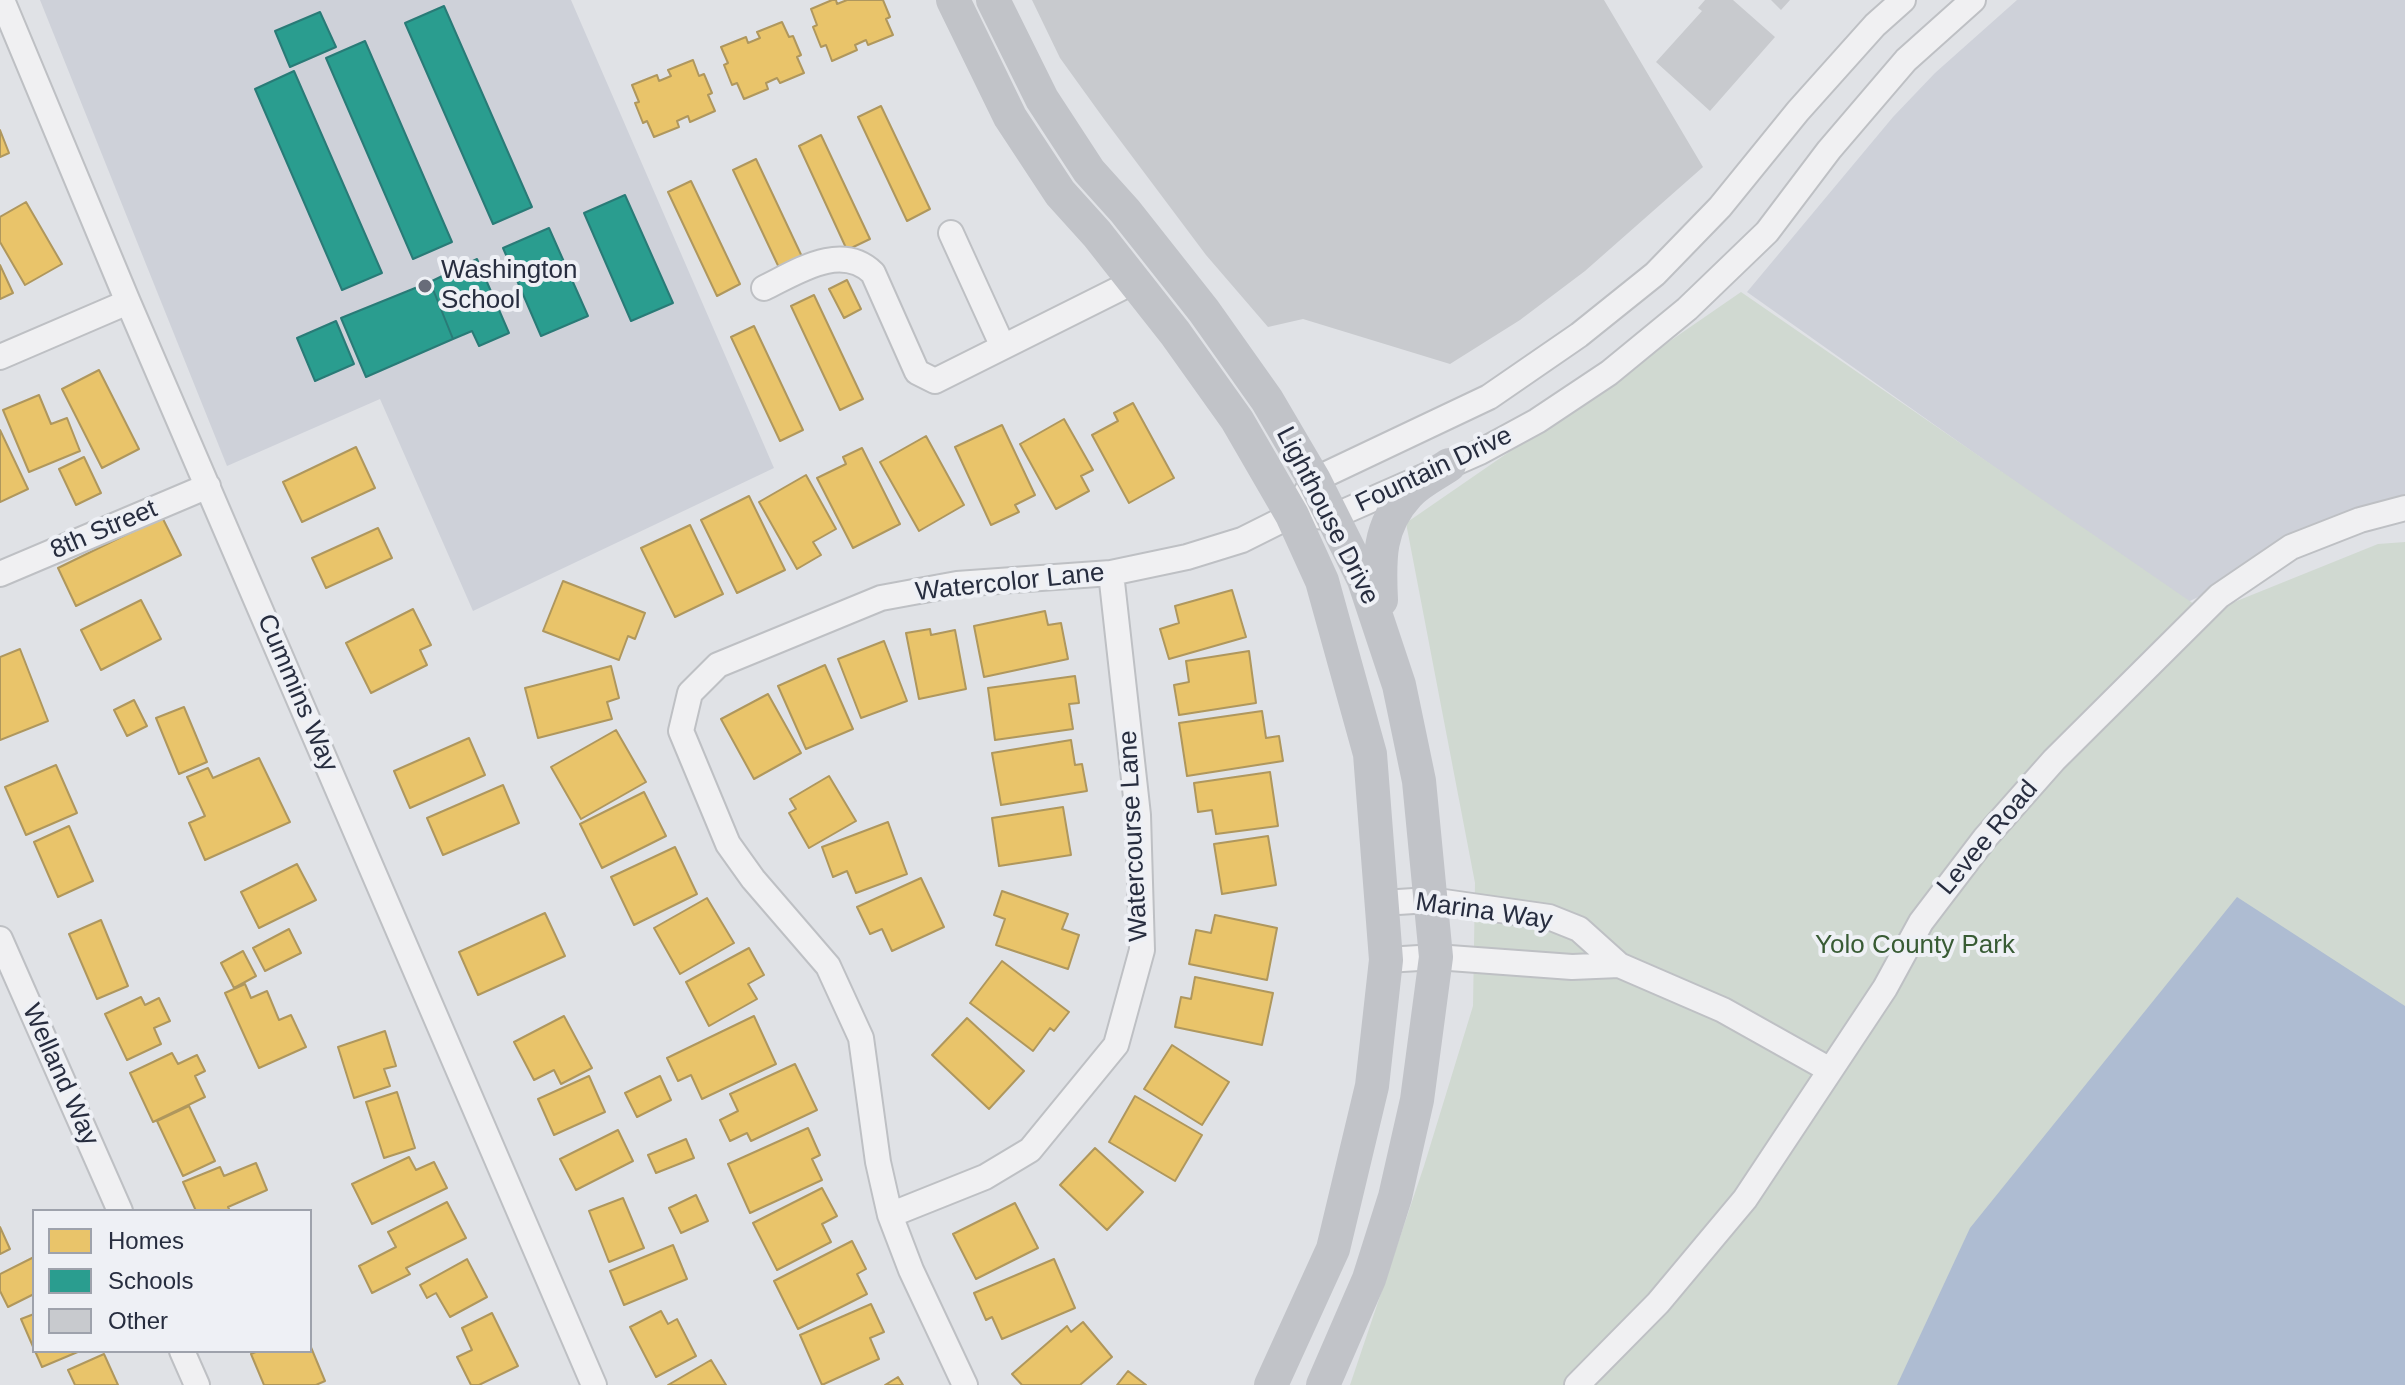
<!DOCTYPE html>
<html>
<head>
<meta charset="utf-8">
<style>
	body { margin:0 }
	#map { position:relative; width:2405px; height:1385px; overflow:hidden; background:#e0e2e6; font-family:Arial,sans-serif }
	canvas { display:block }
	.legend { position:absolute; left:32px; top:1209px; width:280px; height:144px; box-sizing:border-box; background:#eef0f5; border:2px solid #9ea2ac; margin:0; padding:10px 14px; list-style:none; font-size:24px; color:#272d3f }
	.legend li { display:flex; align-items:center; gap:16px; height:40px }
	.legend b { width:40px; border:2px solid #9ea2ac }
</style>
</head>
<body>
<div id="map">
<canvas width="2405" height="1385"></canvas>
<ul class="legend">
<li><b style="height:22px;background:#e9c46a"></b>Homes</li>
<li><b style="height:22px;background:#2a9d8f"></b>Schools</li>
<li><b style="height:22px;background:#c8cace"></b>Other</li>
</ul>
</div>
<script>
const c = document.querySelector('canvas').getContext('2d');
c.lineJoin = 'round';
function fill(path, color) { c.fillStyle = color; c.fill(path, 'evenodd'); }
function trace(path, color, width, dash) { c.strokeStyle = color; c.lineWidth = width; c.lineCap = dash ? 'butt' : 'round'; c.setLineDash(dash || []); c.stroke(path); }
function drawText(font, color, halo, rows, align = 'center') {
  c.font = font + ' Arial,sans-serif'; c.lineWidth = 8; c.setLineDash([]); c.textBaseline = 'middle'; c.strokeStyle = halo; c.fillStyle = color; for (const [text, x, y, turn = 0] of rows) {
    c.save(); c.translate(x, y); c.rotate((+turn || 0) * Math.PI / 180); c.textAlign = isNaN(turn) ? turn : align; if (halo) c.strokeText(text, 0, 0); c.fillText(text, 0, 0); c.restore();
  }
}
const built = new Path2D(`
	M40,0H571L774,468L473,611L380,399L227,466Z
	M2017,0H2405V501L2390,502L2186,603L1747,292L1893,117L1935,73Z`);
const green = new Path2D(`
	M1741,292L2207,613L2378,544L2405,542V1385H1350L1424,1166L1473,1006L1475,883L1406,523Z`);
const water = new Path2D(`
	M2237,897L2405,1006V1385H1897L1970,1228Z`);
const homes = new Path2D(`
	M832,0H836L837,4L847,0H883L890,17L886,19L893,35L868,45L866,40L855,45L857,50L832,61L826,45L821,47L813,27L817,25L811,9Z
	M782,22L789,37L793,36L801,55L797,57L804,73L780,83L777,78L766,83L768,89L744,99L737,83L732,85L724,65L728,63L721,47L746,37L748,43L760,38L757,32Z
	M693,60L699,76L704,74L712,93L708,95L715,111L690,122L688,116L677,121L679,127L654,137L647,121L643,123L635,103L639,102L632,85L657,75L659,81L671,76L668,70Z
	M881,106L930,209L907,221L858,117Z
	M0,130L9,153L0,157Z
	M821,135L870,239L847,250L799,146Z
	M756,159L805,263L782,274L733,170Z
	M691,181L740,284L717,296L668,192Z
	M26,202L62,264L25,285L0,242V217Z
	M0,265L13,293L0,299Z
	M847,280L861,309L844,318L829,289Z
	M814,295L863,399L840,410L791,306Z
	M754,326L803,430L780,441L731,337Z
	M99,370L139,449L102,468L62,389Z
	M39,395L51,424L67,418L80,451L29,472L3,410Z
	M1133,403L1174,478L1129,503L1092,435L1118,421L1114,413Z
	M1064,419L1093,470L1081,476L1089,491L1056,509L1020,444Z
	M1002,425L1035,495L1015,505L1019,512L991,525L955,447Z
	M0,430L28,489L0,502Z
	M926,436L964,505L919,531L880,462Z
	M356,447L375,488L302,522L283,482Z
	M862,448L900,524L853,548L817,478L846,464L843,457Z
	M84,457L101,493L76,505L59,469Z
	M806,475L836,529L813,542L821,555L797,569L759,502Z
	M749,496L785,570L737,593L701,520Z
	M162,517L181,555L76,606L58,568Z
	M690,525L723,594L675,617L641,548Z
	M378,528L392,558L326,588L312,558Z
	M563,581L645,613L635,639L628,636L619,660L543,631Z
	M1232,590L1246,637L1169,659L1160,629L1179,623L1175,606Z
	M141,600L161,639L101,670L81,630Z
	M413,609L431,645L420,650L427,665L371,693L346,643Z
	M1045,611L1048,625L1061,623L1068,659L984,677L974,626Z
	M930,629L931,635L955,630L966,689L919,699L906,633Z
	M884,641L907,701L861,718L838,659Z
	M20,649L48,721L0,740V657Z
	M1249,651L1256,703L1179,715L1174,685L1189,682L1186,661Z
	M825,665L853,729L806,749L778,686Z
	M611,666L619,698L607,702L612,719L538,738L525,688Z
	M1075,676L1079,703L1069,704L1073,729L995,740L988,688Z
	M768,694L801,753L754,779L721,719Z
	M134,700L147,726L127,736L114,710Z
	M184,707L207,762L179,774L156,718Z
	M1262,711L1266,738L1279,736L1283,761L1187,776L1179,723Z
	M616,730L646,782L581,819L551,767Z
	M469,738L485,775L410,808L394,771Z
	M1071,740L1075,765L1082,764L1087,791L1001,805L992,753Z
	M259,758L290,822L205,860L189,823L205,816L187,777L208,768L213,778Z
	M56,765L77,813L26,835L5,787Z
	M1270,772L1278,826L1216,834L1212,810L1198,812L1194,783Z
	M829,776L856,821L809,848L789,813L796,809L790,799Z
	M503,785L519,823L443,855L427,818Z
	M644,792L666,836L602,868L580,824Z
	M1063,807L1071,855L999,866L992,818Z
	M888,822L907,874L856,893L847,871L833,877L822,847Z
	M69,826L93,881L58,897L34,842Z
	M1268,836L1276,885L1222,894L1214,844Z
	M675,847L697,894L634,925L611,877Z
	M297,864L316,900L259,928L241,892Z
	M921,878L944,927L892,951L882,929L870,934L857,907Z
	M1002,891L1068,914L1062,929L1079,935L1068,969L996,945L1005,919L994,915Z
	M707,898L734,943L680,974L654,928Z
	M545,913L565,956L478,995L459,952Z
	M1215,915L1277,928L1267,980L1189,964L1196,930L1211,933Z
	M101,920L128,986L97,999L69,934Z
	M289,929L301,953L265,971L253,948Z
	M749,948L764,975L748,984L757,999L709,1026L686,982Z
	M243,951L256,976L234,988L221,963Z
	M1002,961L1069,1012L1054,1031L1050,1028L1033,1051L970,1003Z
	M1195,977L1273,993L1262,1045L1175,1027L1181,997L1191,999Z
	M245,984L251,998L267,991L279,1020L291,1015L306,1047L259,1068L225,993Z
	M141,997L145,1005L159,998L170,1021L154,1028L161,1044L127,1060L105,1014Z
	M564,1016L592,1068L561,1084L554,1070L534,1080L514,1042Z
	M754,1016L776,1064L702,1099L691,1075L678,1081L667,1058Z
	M967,1018L1024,1071L989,1109L932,1055Z
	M385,1031L396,1066L384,1069L390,1086L354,1098L338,1047Z
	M1172,1045L1229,1082L1202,1125L1144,1089Z
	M172,1053L178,1064L197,1055L205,1071L195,1076L205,1097L153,1122L130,1073Z
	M795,1064L817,1110L751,1141L747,1133L730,1141L720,1120L738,1111L730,1094Z
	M589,1076L605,1112L554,1135L538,1099Z
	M660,1076L671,1100L637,1117L625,1093Z
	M397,1092L415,1148L384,1158L366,1102Z
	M1135,1096L1202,1135L1175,1181L1109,1142Z
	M189,1106L215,1161L183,1176L157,1121Z
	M808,1128L820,1155L812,1159L822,1180L750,1213L728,1164Z
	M618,1130L633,1161L576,1190L560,1159Z
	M686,1139L694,1158L656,1173L648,1155Z
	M1095,1148L1143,1192L1107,1230L1060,1185Z
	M409,1157L416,1170L434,1162L447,1188L372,1224L352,1184Z
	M256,1163L267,1190L228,1207L230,1211H196L183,1182L220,1167L224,1176Z
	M822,1188L837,1216L822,1224L831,1242L777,1270L753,1223Z
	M696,1195L708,1221L681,1233L669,1208Z
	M623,1198L644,1248L609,1262L589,1211Z
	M447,1202L466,1238L406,1268L410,1274L372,1293L359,1266L396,1247L388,1232Z
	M1015,1203L1038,1248L976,1279L953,1234Z
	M0,1227L10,1249L0,1254Z
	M852,1241L866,1269L857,1274L867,1294L798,1329L774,1281Z
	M673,1245L687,1279L624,1305L610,1271Z
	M34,1257V1294L8,1307L0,1291V1274Z
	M467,1259L487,1297L450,1317L436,1293L427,1298L420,1285Z
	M1054,1259L1075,1308L1002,1339L992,1317L986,1320L974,1293Z
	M871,1304L884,1332L870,1338L879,1359L822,1385L800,1335Z
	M661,1311L668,1324L677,1319L696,1356L656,1377L630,1327Z
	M492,1313L518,1366L479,1385H471L457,1357L472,1350L462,1328Z
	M34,1314V1349L21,1319Z
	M1083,1322L1112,1357L1080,1385H1022L1012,1374L1067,1326L1071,1332Z
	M310,1345L325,1381L316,1385H264L251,1354L258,1351H310Z
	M35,1351H80L42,1367Z
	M104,1354L118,1385H75L68,1370Z
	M711,1360L726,1385H668Z
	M1128,1371L1146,1385H1117Z
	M898,1377L903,1385H885Z`);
const schools = new Path2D(`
	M444,6L532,207L493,224L405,23Z
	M320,12L336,47L290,67L275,31Z
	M365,41L452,242L413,259L326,58Z
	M294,71L382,273L342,290L255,89Z
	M625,195L673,303L631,321L584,213Z
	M549,228L588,316L541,336L503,248Z
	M477,259L509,333L479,346L472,331L453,339L430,282Z
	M430,282L453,339L366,377L341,318Z
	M336,321L354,364L315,381L297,338Z`);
const building = new Path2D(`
	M1032,0H1604L1703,167L1585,271L1520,320L1450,364L1303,319L1268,327L1206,255L1104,119L1060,58Z
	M1705,0H1733L1775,37L1710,111L1656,62L1702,11L1698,8Z
	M1771,0H1790L1781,10Z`);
const street = new Path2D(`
	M2,0L128,302L594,1385
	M951,233L1003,347
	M764,288C797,272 841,242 873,273L917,372L935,381L1135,281
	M0,357L128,302
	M1292,515L1332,517L1480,452L1537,421L1609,373L1687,309L1767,232L1829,150L1906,60L1973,0
	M1292,515L1314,480L1489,397L1579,335L1655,274L1720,207L1798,111L1875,25L1903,0
	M0,574L208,486
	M1382,903L1430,900L1549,917L1579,929L1619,965L1723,1010L1830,1070
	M0,939L120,1211
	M1386,960L1436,957L1572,967L1619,965
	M890,1215L985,1177L1030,1150L1116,1045L1142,950L1138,815L1111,573
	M182,1351L197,1385
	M965,1385L911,1270L890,1215L878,1162L861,1038L828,966L753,879L728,844L681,731L690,693L718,665L881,598L957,584L1111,573L1187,557L1242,540L1292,515
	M1577,1385L1658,1303L1745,1199L1885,988L1921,922L1985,838L2054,760L2219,596L2291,547L2360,520L2405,508`);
const secondary = new Path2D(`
	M953,0L1010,117L1060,193L1097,234L1175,333L1237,420L1292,515L1322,581L1370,754L1386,960L1372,1086L1333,1249L1271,1385
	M993,0L1042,99L1089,171L1125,211L1204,311L1267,400L1314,480L1364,580L1399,685L1419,781L1436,957L1417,1100L1395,1197L1369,1279L1323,1385
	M1381,600C1379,560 1378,526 1408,494C1419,482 1436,474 1449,465`);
const markers = [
	[425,286,8,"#686c79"]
];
const poiNames = [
	["Washington",441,271],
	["School",441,301]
];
const streetNames = [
	["Fountain Drive",1434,470,-25],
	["Lighthouse Drive",1327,516,63],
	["8th Street",104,530,-23],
	["Watercolor Lane",1010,583,-6],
	["Cummins Way",297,693,67],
	["Watercourse Lane",1134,836,-93],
	["Levee Road",1988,838,-50],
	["Marina Way",1484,912,8],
	["Welland Way",60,1075,66]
];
const parkNames = [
	["Yolo County Park",1915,946]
];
fill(built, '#ced1d9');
fill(green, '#d0d9d1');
fill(water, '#aebcd2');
fill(homes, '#e9c46a');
trace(homes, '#af975d', 2);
fill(schools, '#2a9d8f');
trace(schools, '#297b77', 2);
fill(building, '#c8cace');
trace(street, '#bec0c4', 28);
trace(street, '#f0f0f2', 24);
trace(secondary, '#c1c3c8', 34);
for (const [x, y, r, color] of markers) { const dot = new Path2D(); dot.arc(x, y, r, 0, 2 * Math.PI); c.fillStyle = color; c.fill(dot); trace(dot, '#eef0f5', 3); }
drawText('26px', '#272d3f', '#eef0f5', poiNames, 'left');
drawText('26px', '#272d3f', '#eef0f5', streetNames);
drawText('26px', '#385b34', '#eef0f5', parkNames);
</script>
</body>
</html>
